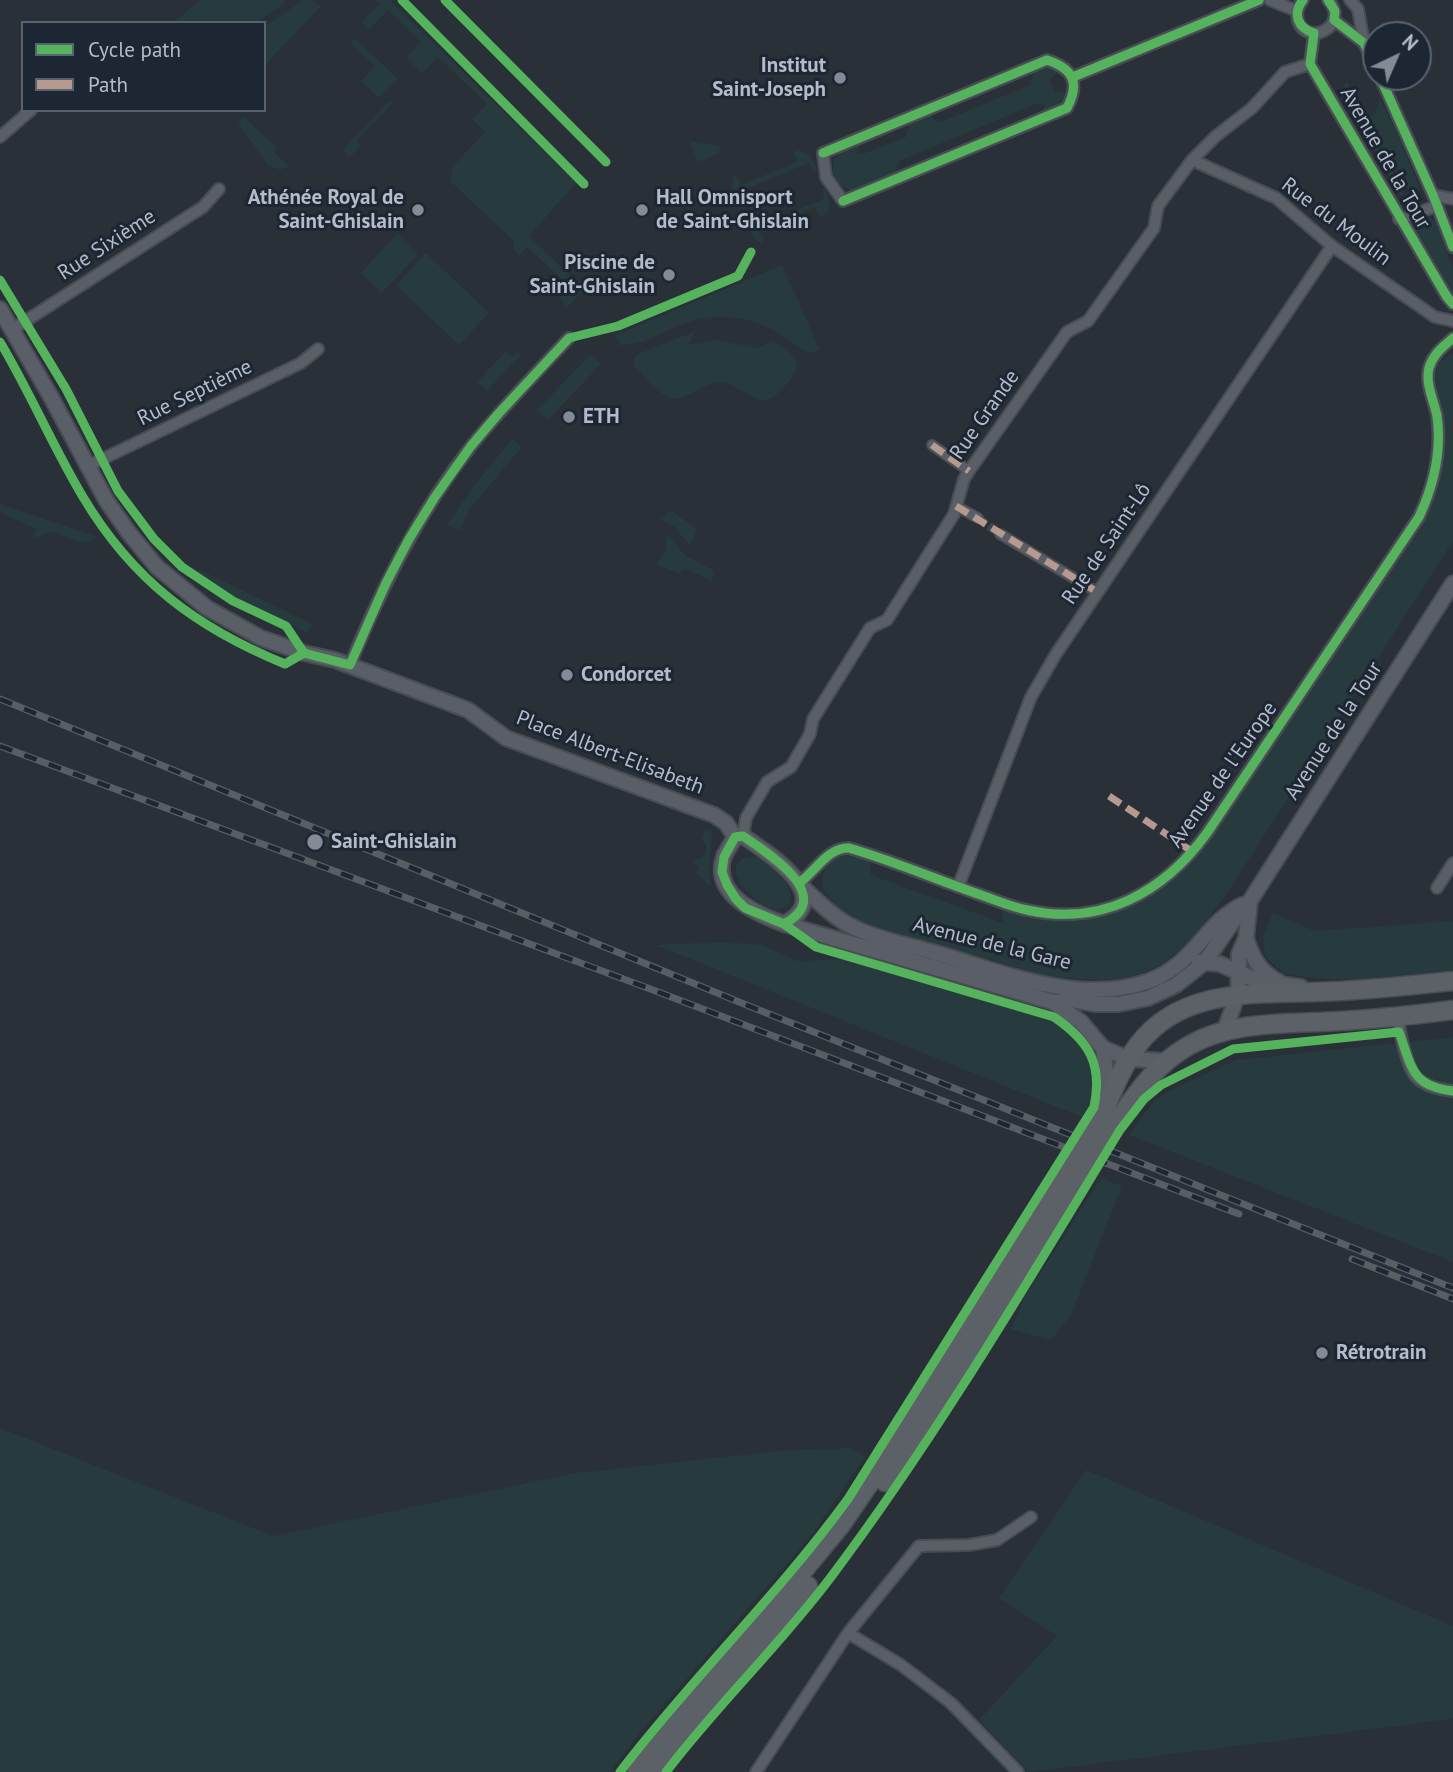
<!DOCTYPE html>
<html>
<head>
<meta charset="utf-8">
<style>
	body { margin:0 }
	#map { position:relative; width:1453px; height:1772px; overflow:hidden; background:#2a3038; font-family:"PT Sans",sans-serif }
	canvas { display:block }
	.legend { position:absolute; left:21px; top:21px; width:245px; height:91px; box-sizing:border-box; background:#1d2633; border:2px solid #59626f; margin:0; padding:9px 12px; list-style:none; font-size:21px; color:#b4bcc9 }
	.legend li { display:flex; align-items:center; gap:14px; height:35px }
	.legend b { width:35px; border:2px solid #59626f }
	.north { position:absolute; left:1362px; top:21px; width:70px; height:70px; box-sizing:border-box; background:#1d2633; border:2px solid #59626f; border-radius:50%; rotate:44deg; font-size:19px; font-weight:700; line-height:28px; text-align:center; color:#b4bcc9 }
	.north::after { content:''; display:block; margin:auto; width:24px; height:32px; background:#848b96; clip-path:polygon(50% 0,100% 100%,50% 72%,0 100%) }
</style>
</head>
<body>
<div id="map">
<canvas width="1453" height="1772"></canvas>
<ul class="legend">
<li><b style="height:9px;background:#56b35d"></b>Cycle path</li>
<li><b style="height:9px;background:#b69a8f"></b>Path</li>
</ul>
<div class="north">N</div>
</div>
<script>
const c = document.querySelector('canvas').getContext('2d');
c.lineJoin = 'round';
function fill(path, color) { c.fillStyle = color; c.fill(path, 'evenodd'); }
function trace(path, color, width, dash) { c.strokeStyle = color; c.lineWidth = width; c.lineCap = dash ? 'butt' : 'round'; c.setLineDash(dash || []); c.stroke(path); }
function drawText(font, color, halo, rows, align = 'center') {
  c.font = font + ' "PT Sans",sans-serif'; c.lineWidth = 6; c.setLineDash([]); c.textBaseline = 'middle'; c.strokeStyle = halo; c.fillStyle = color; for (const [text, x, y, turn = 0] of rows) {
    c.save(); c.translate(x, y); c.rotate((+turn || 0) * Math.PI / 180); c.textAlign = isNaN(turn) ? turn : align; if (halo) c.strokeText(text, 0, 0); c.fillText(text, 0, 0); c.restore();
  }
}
const green = new Path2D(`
	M200,0H283L285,3L256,23H173Z
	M303,0H312L321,6L264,66V27Z
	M377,0H390L576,183L529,236L584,289L566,309L559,292L566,283L527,247L519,256L514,250L513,240L451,182L452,167L485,132L472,119L487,104L438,57L422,73L406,58L421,42L388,10L369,29L362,22L380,4Z
	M355,38L398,79L379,98L361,81L375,66L350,43Z
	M1051,67L1056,69V74L1049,80L1055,92L1064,91L1067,95C1063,106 1053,109 1042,113L1045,105L1038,103L899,161L895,175C875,184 849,202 834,177C829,157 842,151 857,144L860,145L857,153L863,154L906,137L910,122L931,113L934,120L943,121L1030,85L1034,70Z
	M1346,81L1356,96L1353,109L1355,112L1372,116L1375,113L1380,98L1402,144L1421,191L1411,186L1404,190L1401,197L1342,92Z
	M390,100L393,103L356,141L361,146L350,157L342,150Z
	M244,117L277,148L274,152L289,166L280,170L268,165L238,123Z
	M689,141L720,146L719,154L698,162Z
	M796,150L809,154L817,169L816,172L813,171L809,163L738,192L741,202L738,203L731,185L734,175L737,176L741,185L746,183L797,162L794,153Z
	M822,187L825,188C830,200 834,211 820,217L815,207L760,230L763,239L761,243L753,238L746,218L748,219L753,228L824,199Z
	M1423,217L1430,218L1436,223L1453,269V293L1416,231V223Z
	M397,234L418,254L382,293L361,273Z
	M426,253L489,313L459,345L396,285Z
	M782,265L820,350L809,353C794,345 781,334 767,327C739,313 705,314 676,327C658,335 640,346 620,345L616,335Z
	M696,331L688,344L718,340L757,348L772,341C798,355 806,365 783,388C778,393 773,399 766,400C750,402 738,381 716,383C700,385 685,401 671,398C657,394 644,375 634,366V359L638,354Z
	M506,351L513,357L519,351L520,356L487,391L477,382Z
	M1453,354V541L1229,890C1170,972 1144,991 1040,974L872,926C855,920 837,910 827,895C816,881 826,860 843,856C851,854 862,859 870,862L871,875L1003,923L1002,910C1090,938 1159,909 1212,836L1421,526C1440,491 1449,456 1443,416C1442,402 1435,386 1436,373C1437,363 1444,357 1453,354Z
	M590,355L601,364L548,420L537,410Z
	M512,439L522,447L469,510L461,530L447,525L473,487Z
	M0,504L97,537C81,549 67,535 50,532L32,539L36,529L0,512Z
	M670,510L697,529L690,546L674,526L661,520Z
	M667,534L686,556L711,569L714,573L712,581L685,569L679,573L656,564L666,550Z
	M200,570L312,624L308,633L234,597L199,572Z
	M712,829L709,872L711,884L709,886L696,872L699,866L693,863L694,859H701L706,853V845L702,839L705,830Z
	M753,856L758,857C771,869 802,888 787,907L774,910C757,901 734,888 736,865L743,858Z
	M1273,913L1315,931L1453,921V971L1358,980L1323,979L1284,974L1265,956L1263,935Z
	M722,942L763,945L797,961L846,959L1054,1020C1077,1035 1103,1067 1093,1097C1091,1104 1085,1111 1082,1117L656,945Z
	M1453,1037V1262L1129,1135L1154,1101L1175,1088L1236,1060Z
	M1101,1178L1122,1186L1071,1315L1051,1340L1011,1329L1026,1295Z
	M0,1428L273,1536L575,1473L780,1451L852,1448L865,1457L811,1536L642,1730L610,1772H0Z
	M1086,1470L1453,1626V1719L1029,1772L979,1720L1057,1636L999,1598Z`);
const pedestrianTunnel = new Path2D(`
	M978,518L1000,534`);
const pedestrian = new Path2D(`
	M932,445L969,471
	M956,506L978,518
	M1000,534L1097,592`);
const minor = new Path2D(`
	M1270,0L1297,11
	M1303,0C1298,6 1296,13 1298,21C1308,48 1351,25 1328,0
	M1350,0L1358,9L1364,43L1376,69
	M1334,20L1364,43
	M1047,60C1074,69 1080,83 1067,108L843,201L826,177L823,153Z
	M1310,64L1447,297L1453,304
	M1310,64L1314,33
	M1073,77L1259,0
	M1380,77L1433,195L1453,247
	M0,137L31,110
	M1192,160L1276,198L1332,246L1435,317L1453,321
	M1433,195L1453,199
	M1399,219L1437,206
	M13,329L203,207L219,189
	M86,467L301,363L318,349
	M350,665C382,587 419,512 472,445C502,408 536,373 569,338
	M743,836L746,818L767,782L791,767L810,734L813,719L870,628L887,620L954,514L964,479L969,471L1067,332L1088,321L1154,228L1158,206L1192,160L1216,136L1252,108L1285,72L1310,64
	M799,883C815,872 828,847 849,848C894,861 937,880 981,895C996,900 1011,907 1027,910C1102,927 1164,892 1207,833L1419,517C1434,485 1442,452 1437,416C1434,401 1425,383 1429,368C1433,354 1443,347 1453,338
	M958,887L1031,697L1056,654L1332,246
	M1437,888L1453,863
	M1398,1016C1399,1031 1407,1067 1416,1077C1426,1087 1439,1089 1453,1091
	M848,1633L901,1665L951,1703L1018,1772
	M756,1772L848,1633L919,1546L969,1545L997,1540L1031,1517`);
const tertiary = new Path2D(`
	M0,309L51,397L106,500L129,533L157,567L207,608L261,638L304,653L335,660L468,710L506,738L714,815L726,823L735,837
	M735,837C732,843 727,850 724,856C711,895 757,914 784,924L1053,1002L1081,1022L1103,1048L1109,1098
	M735,837L743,836C769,854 837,896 784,924
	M800,885C817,900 834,919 855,928C880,940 909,945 936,953C1002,972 1081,1006 1149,981C1195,964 1205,923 1242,905
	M1246,938C1253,959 1259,971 1279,982
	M1199,962L1220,964L1258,981L1301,987
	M1053,1002L1073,1000L1095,1004H1119L1148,998L1176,985L1205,962L1236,917L1250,901L1453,583
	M1224,1032L1238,994L1239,954L1246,938L1250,901
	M1103,1048L1129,1059L1166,1061`);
const primary = new Path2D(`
	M1104,1112C1113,1089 1123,1065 1138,1045C1180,989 1252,994 1315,992C1361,991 1407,986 1453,981
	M1119,1119C1138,1090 1157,1064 1188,1046C1233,1020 1290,1024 1341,1021C1378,1019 1416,1015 1453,1010
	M885,1482L944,1395L1064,1209L1082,1176
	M637,1772L841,1525L882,1465L1069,1169
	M653,1772L808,1586`);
const rail = new Path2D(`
	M0,699L744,1004L1453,1288
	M0,746L653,990L1239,1214
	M1352,1259L1453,1299`);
const primaryBridge = new Path2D(`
	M1069,1169L1104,1112
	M1082,1176L1119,1119`);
const quiet = new Path2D(`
	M932,445L969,471
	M956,506L1097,592
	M1109,796L1193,852`);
const cycleway = new Path2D(`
	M402,0L584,184
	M445,0L606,162
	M1303,0C1292,14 1298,28 1314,33L1310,64L1447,297L1453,304
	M1328,0L1335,11L1334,20L1364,43L1376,69
	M1073,77L1259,0
	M1380,77L1433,195L1453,247
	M823,153L1047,60C1074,69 1080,83 1067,108L843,201
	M0,280L66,389L118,491L154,539L182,567L233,601L286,626L304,653
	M0,342C30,392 53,447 83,497C133,581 197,628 285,664L304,653
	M304,653L350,665L386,583L409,539L435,497L471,446L499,413L569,338L618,326L738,276L751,252
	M799,883C815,872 828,847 849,848C894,861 937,880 981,895C996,900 1011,907 1027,910C1102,927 1164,892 1207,833L1419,517C1434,485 1442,452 1437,416C1434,401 1425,383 1429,368C1433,354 1443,347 1453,338
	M620,1772C692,1678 778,1595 848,1499L1094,1107C1103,1064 1089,1041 1054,1017L816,947L784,924L745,908L736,899L727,885L722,872L724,857L735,837L743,836C769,854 837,896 784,924
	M666,1772C718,1704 780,1645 831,1577C937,1436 1028,1281 1120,1130L1144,1099L1161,1085L1233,1049L1399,1032C1412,1067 1411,1086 1453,1091`);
const markers = [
	[840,78,7,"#848b96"],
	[418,210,7,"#848b96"],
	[642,210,7,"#848b96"],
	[669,275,7,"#848b96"],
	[569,417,7,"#848b96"],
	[567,675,7,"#848b96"],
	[315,842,9,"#848b96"],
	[1322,1353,7,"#848b96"]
];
const poiNames = [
	["Institut",826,66,"right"],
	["Saint-Joseph",826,90,"right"],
	["Athénée Royal de",404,198,"right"],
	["Saint-Ghislain",404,222,"right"],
	["Hall Omnisport",656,198],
	["de Saint-Ghislain",656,222],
	["Piscine de",655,263,"right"],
	["Saint-Ghislain",655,287,"right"],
	["ETH",583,417],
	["Condorcet",581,675],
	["Saint-Ghislain",331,842],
	["Rétrotrain",1336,1353]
];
const streetNames = [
	["Avenue de la Tour",1385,158,60],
	["Rue du Moulin",1336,222,37],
	["Rue Sixième",107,245,-33],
	["Rue Septième",195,393,-26],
	["Rue Grande",985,415,-55],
	["Rue de Saint-Lô",1107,544,-56],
	["Avenue de la Tour",1334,731,-57],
	["Place Albert-Elisabeth",610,753,21],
	["Avenue de l'Europe",1223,775,-55],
	["Avenue de la Gare",992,944,14]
];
fill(green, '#273a3e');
trace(pedestrianTunnel, '#3f454e', 9, [9, 4.5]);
trace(pedestrian, '#484c53', 12);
trace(minor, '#484c53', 14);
trace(tertiary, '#484c53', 18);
trace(primary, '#484c55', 21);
trace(pedestrian, '#5a5e66', 9);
trace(minor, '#5a5e66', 10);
trace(tertiary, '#5a5e66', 14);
trace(primary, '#5c6168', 18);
trace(rail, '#595d64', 7);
trace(rail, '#1d2633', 4.5, [13]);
trace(primaryBridge, '#484c55', 21, []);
trace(primaryBridge, '#5c6168', 18);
trace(quiet, '#b69a8f', 7, [14, 7]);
trace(cycleway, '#56b35d', 9);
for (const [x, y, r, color] of markers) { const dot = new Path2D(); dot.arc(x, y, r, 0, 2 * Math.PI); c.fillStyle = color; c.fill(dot); trace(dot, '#1d2633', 2.5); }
drawText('bold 21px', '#b4bcc9', '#1d2633', poiNames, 'left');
drawText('21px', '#b4bcc9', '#1d2633', streetNames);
</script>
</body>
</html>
